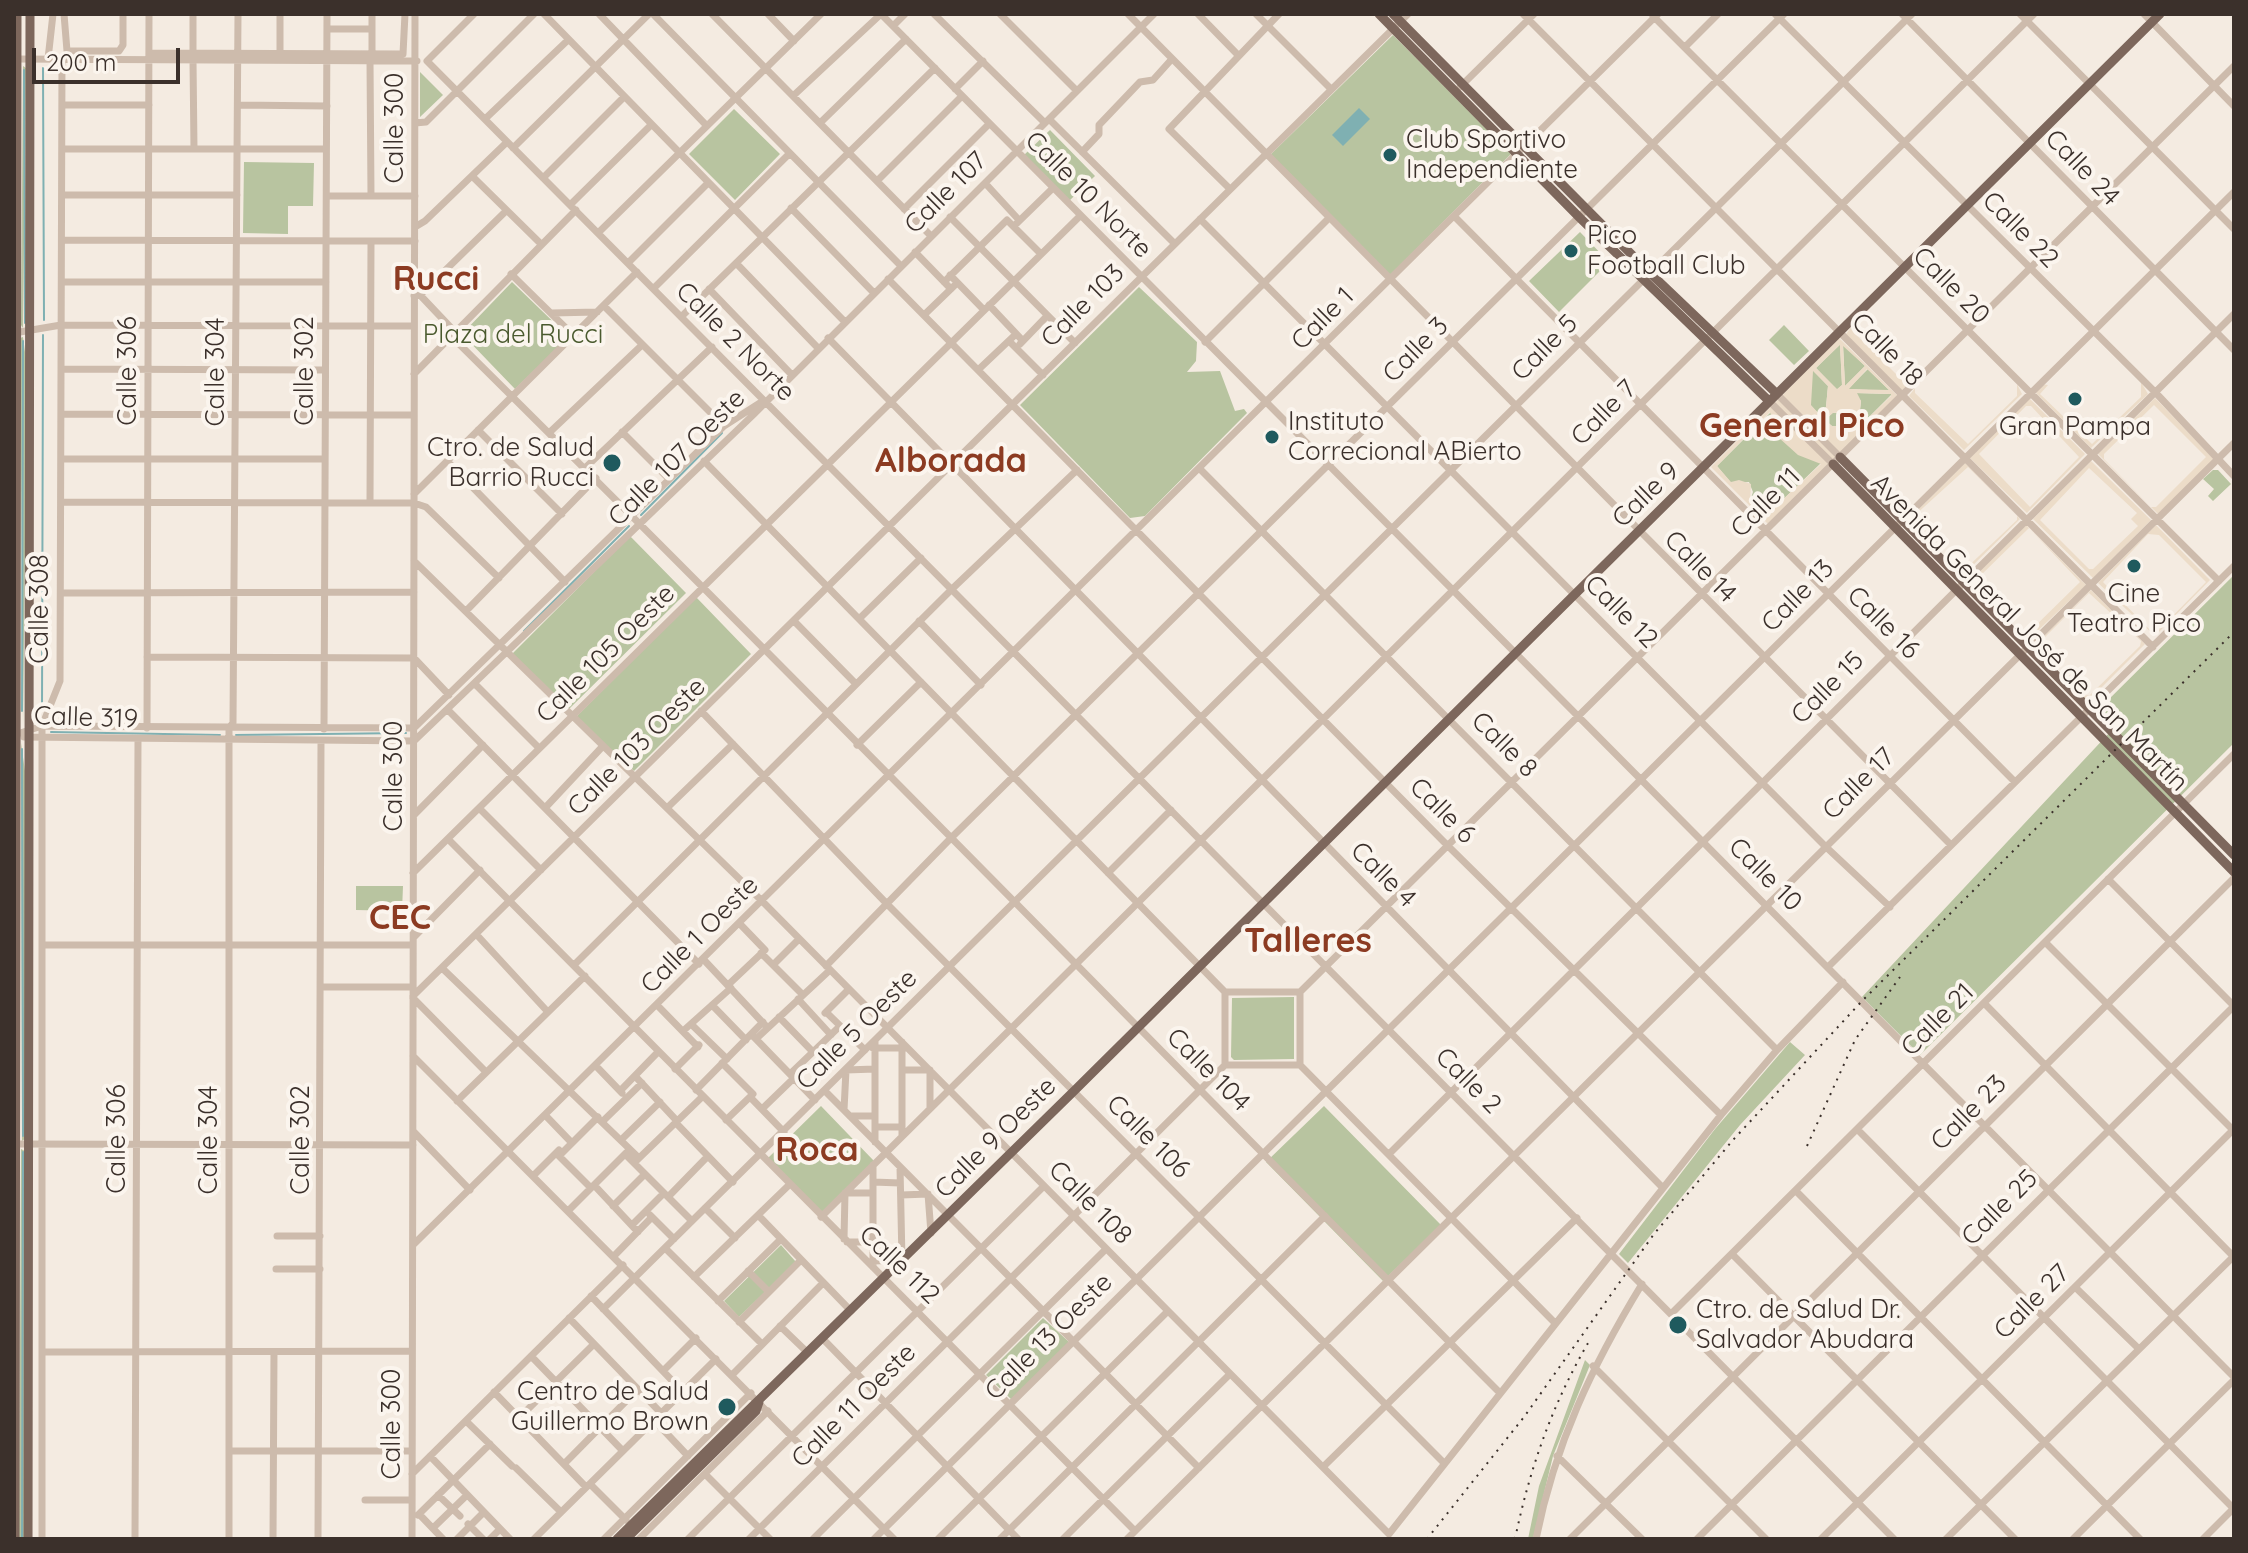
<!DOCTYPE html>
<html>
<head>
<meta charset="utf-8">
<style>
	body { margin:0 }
	#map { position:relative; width:2248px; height:1553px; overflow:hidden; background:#f4ebe1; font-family:Quicksand,sans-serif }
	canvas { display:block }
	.frame { position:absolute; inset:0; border:16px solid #3b302b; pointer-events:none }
	.scale { position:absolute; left:32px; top:48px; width:148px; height:36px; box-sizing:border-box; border:4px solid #3b302b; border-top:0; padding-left:10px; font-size:24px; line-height:28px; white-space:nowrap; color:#3b302b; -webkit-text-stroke:6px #fbf5ee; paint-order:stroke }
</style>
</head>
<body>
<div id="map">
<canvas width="2248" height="1553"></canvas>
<div class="frame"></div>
<div class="scale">200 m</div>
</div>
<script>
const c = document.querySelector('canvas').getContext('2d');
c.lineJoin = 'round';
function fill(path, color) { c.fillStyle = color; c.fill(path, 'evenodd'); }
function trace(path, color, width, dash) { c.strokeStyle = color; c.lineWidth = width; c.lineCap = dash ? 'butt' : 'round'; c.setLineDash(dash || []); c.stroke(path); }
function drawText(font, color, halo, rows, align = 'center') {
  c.font = font + ' Quicksand,sans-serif'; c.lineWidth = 8; c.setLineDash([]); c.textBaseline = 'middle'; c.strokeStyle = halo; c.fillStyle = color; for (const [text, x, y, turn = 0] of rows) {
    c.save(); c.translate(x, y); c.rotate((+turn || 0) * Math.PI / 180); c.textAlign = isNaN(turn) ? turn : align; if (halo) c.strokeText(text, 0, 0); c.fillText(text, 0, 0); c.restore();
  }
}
const green = new Path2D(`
	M1393,35L1511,154L1389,276L1269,156Z
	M23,66L26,68L23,328L21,325Z
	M420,72L443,95L420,117Z
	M734,109L780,154L735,200L689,154Z
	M1050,130L1095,176L1069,201L1024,155Z
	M244,162L314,163L313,206H288V234L243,233Z
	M1580,232L1609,262L1559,312L1529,281Z
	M512,282L569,337L515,389L462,334Z
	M1139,287L1197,342L1196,361L1187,372L1220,371L1235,411L1244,409L1247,413L1145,516L1130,518L1020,405Z
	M1784,325L1809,351L1794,365L1769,340Z
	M23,337L27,367L23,727L20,338Z
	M1840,344L1842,385L1837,390L1816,368Z
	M1843,344L1865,366L1845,386Z
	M1868,369L1890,391L1848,389Z
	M1813,370L1828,386L1826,407L1820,415L1811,406L1810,374Z
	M1854,393L1891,394V395L1868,418L1860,410L1861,401Z
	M1771,412C1774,443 1796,451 1821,463L1766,516L1750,501L1753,492L1749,482L1731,483L1717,466Z
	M1858,412L1866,420L1858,427L1832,426L1825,420L1832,413Z
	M2213,470H2218L2231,484L2213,501L2208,496L2214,489L2203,479Z
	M630,536L686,593L568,710L510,656Z
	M2234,575V743L1920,1055L1862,997L2110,732L2094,714Z
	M696,597L751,654L634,771L576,717Z
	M21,743L26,778L25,1139L22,1141Z
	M356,886H403L402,911L356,910Z
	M1294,997V1059L1234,1060L1231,1057L1232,998Z
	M1790,1042L1805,1055L1740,1125L1628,1263L1619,1254L1715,1129Z
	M821,1106L874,1161L821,1213L768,1158Z
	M1324,1106L1441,1225L1383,1281L1266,1162Z
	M21,1149L25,1151V1539H19Z
	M781,1245L796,1262L739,1317L724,1301Z
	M1043,1318L1069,1342L1012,1400L986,1375Z
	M1585,1360L1590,1365L1553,1456L1533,1539H1528L1539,1486Z`);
const plaza = new Path2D(`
	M1854,323V333L1867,345L1876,337L1875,344L1893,354L1885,363L1905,383L1911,384L1901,391L1846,334Z
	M1839,338L1898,396L1768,524L1711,467ZM1840,345L1842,385L1837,389L1816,368ZM1843,346L1865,366L1845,386V385ZM1867,369L1889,390L1849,389ZM1813,371L1828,386L1826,407L1820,415L1811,405ZM1857,393L1891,394V396L1868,418L1860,410L1861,401ZM1770,412L1778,437L1798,455L1821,464L1766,515L1750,501L1751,484L1739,480L1731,482L1717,466ZM1858,412L1865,420L1858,427L1832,426L1825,420L1833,413Z
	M2141,382L2148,394L2091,448L2036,393L2041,384L2048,385L2040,394L2092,444L2141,397Z
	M2017,384L2022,394L1964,450L1909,396L1915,388V393L1968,444L2017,396Z
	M2029,398L2085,454L2027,513L1970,458ZM2026,406H2031L2079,457L2030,507L1979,454Z
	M2155,398L2214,459L2158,514L2098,454ZM2154,405L2206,457L2156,507H2151L2104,459V454Z
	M2091,461L2151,520L2093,578L2033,519ZM2089,468L2137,513L2131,519L2138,526L2093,569H2089L2040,520Z
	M1965,463L2020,519L1963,575L1960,574L2017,520V516L1968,467L1913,517V526L1907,521L1909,514H1914Z
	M2026,525L2086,585L2028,640L2020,635L2027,634L2080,582L2029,528L1975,581V589L1969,581Z
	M2156,525L2210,580L2155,636L2098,583ZM2148,534L2159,535L2206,582L2157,632H2152L2103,582Z
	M2091,590L2145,644L2088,701L2081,696L2090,695L2140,646L2141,641L2089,593L2038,644V652L2034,646Z`);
const water = new Path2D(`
	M1359,108L1370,119L1343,146L1332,135Z`);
const stream = new Path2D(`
	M43,68L44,320
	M24,70L25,323
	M641,515L722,433
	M524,631L629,526
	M42,708L43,335
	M22,711L23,341
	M51,732L220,735
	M236,735L406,733
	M22,749L23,1136
	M22,1539L23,1152`);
const minor = new Path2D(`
	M64,14L67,51H119L123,45V14
	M193,14V53
	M280,14V54
	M544,14L845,322
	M599,14L707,126
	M653,14L901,266
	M712,14L931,236
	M768,14L794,41
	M934,14L1045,123
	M1000,14L1077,91
	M1128,14L1951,845
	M1198,14L1238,55
	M1256,14L1331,89
	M1523,14L2153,647
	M1775,14L2155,392L2234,476
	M1902,14L2234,350
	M2020,14L2234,229
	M2144,14L2234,106
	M1653,16L2219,581
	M893,26L905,14
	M327,29H372
	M1685,47L1718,14
	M149,53L403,54L405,14
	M372,54V14
	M14,59L417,61
	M48,59L53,14
	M193,60L194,149
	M370,61L371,196
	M427,61L1894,1539
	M427,61L474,14
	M1460,87L1534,14
	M955,89L983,61
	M793,96L881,14L2234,1377
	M62,105H149
	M238,105L327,106
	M485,119L568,40
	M1049,119L1175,244
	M415,123L426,122L534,14
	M820,123L906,39
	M513,148L649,14
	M62,149H326
	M1082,152L1099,134V125L1140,82L1153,80L1171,60
	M472,176L541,244
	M543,178L624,97
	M877,181L962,96
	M985,183L1019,220
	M1230,189L1169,129L1279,14
	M62,195H237
	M327,196H415
	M570,205L651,125
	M791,208L874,293
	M904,209L989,124
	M950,217L1075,343
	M1455,217L2015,782
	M1200,219L1825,846L1890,907
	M1014,226L1053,188
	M415,227L425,221L507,142
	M598,233L821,14
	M62,240L415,241
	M915,252L951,289
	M628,263L708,183
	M736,263L818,348
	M511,274L574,336
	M950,275L984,310
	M888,279L1448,846L1721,1115
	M62,282H326
	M944,282L1007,220L1041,254
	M654,288L789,154
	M709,289L791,374
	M420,295L455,332
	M414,296L420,295L506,211
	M989,305L1023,341
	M604,306L724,426
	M552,313L597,312
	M924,315L954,286
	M681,317L935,68
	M14,333L61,325L414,326
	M451,336C804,685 1150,1041 1500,1393
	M828,338L1663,1188
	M1009,341L1043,375
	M1205,342L1328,219
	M1020,344L1047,316
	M61,369L325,370
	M978,370L1016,334
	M414,374L576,210
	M1777,394L1840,457
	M1769,401L1833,464
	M61,414L414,415
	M478,430L562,514
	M550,432L642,345
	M622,432L669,479
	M61,459H325
	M447,461L565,582
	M704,461L1225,992
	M585,468L712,347
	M1200,469L1777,1050
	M414,494L637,272
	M61,502L414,503L426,507L499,578
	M370,503L371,241
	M414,561L762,901L1389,1534L1721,1115L1777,1050L1843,982
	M61,593L414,592
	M466,611L596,478
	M859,619L921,558
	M794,621L856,684
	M919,621L981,685
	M147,657L414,658L449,695
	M476,685L539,748
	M449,711L699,964
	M701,711L888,905L1444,1463
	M147,728L149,14
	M324,729L327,14
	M14,735L42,726L414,728L724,426L763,401
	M24,737L414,741
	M414,741L754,414L1154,14
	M857,745L921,682
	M479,808L541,870
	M545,808L603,746
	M667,808L733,744
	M414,815L483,745
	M448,839L1135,1531
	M413,873L1080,216
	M1108,873L1171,810
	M476,934L547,1011
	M414,937L480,870
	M2045,942L2234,1131
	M42,945H413
	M761,953L803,995
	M704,960L765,1025
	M574,965L952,589L1077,470
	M773,965L799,939
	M826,966L950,839L1784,14
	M1828,967L2234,566
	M442,968L639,1158
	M728,985L765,950L740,924
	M322,987H413
	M1225,992H1300L2234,66
	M1300,992V1065
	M413,996L1408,14
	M413,998L486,1072
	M798,999L831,1035
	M1984,1003L2234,1257
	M657,1005L698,1047
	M712,1005L746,1040
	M826,1012L865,1050
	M825,1013L849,989
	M779,1017L813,1052
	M691,1024L727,1059
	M683,1031L731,988
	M753,1036L815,1100
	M756,1039L830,970
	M875,1040V1142
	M902,1042V1136
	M873,1048H905
	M413,1056L894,1539
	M722,1063L753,1094L726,1120
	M1225,1065H1300
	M1300,1065L1555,1323
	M596,1066L622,1093
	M675,1069L699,1045
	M902,1070H930V1108
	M790,1074L840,1026
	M635,1076L677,1121
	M696,1090L763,1022
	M620,1091L658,1052
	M825,1091L1199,1468
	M750,1097L784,1132
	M457,1101L585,976
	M762,1109L794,1078
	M844,1110L846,1070L875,1069
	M546,1116L572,1143
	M850,1116H875
	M602,1122L642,1083
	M676,1123L733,1182
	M875,1127H902
	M1857,1129L2234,1509
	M413,1131L470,1190
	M621,1140L660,1102
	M14,1144L413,1145
	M556,1153L591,1188
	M625,1154L692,1221
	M1389,1154L2234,314
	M559,1156L598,1117
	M634,1163L702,1097
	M900,1167L902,1260
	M533,1176L559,1150
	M873,1182L900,1183
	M594,1185L638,1232
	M1796,1191L2140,1539
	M901,1195L928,1194L931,1233
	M668,1197L708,1156
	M613,1206L645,1174
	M705,1208L735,1238
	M568,1211L626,1153
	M650,1215L674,1239
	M758,1215L851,1311
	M821,1217L2034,14
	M632,1225L664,1193
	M277,1236H320
	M844,1239L845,1193H873
	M847,1242H873
	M413,1245L1658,14
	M665,1248L762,1344
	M1732,1254L2015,1539
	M614,1256L652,1217
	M873,1261L902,1260
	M873,1267V1165
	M276,1269H320
	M748,1271L769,1292
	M694,1277L789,1185
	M2075,1287L2139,1349
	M591,1296L683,1392
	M718,1301L781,1239
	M603,1309L1912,14
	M1671,1314L2234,754
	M569,1318L661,1413
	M739,1322L801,1260
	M780,1326L808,1353
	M823,1339L1018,1539
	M43,1352L412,1351
	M531,1356L623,1451
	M1593,1366L1766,1539
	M663,1371L696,1338
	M732,1375L823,1283
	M494,1392L586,1487
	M519,1418L594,1344
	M654,1420L688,1456
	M466,1421L512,1466
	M229,1451H412
	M430,1456L510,1539
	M1557,1456L1642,1539
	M564,1464L638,1389
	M1323,1467L1577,1218
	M516,1468L561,1512
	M412,1474L623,1265
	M705,1474L770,1539
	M590,1484L626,1520
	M438,1495L460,1516
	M365,1500H412
	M419,1514L443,1539
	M418,1515L490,1444
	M468,1524L483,1539
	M433,1528L467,1495
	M42,1539V726L60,681L62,59
	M135,1539L138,740
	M229,1539V728L233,723L238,14
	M273,1539L274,1352
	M318,1539L321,741
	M412,1539L415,14
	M457,1539L484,1512
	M490,1539L500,1529
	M534,1539L716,1359
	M604,1539L751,1393
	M639,1539L768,1411
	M688,1539L1044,1186
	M749,1539L1225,1065V992
	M813,1539L1106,1249
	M874,1539L2234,192
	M938,1539L1168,1311
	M1000,1539L1325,1216
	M1063,1539L1230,1374
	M1127,1539L2234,443
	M1536,1539C1555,1444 1592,1366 1642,1284
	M1570,1539L2234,878
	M1697,1539L2234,1006L2108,879
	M1821,1539L2234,1129
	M1946,1539L2234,1256
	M2073,1539L2234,1380
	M2203,1539L2234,1508`);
const major = new Path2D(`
	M1379,14L1580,218L1769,401
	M1393,14L1649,272L1777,394
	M1840,457L2234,855
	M1833,464L2234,872
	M15,1539L17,14
	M28,1539L30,14
	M617,1539L1074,1091L2160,14
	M626,1539L756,1411L759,1402`);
const rail = new Path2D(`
	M1807,1146L1855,1040L1900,977
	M1427,1539L1524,1417L1654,1234L1733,1140L1862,1001L2234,632
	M1515,1539C1530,1467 1553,1402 1591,1338`);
const markers = [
	[1390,155,8,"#1f5a5e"],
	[1571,251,8,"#1f5a5e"],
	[2075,399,8,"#1f5a5e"],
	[1272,437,8,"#1f5a5e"],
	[612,463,10,"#1f5a5e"],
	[2134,566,8,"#1f5a5e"],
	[1678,1325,10,"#1f5a5e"],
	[727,1407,10,"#1f5a5e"]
];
const streetNames = [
	["Calle 300",395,128,-90],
	["Calle 24",2082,168,46],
	["Calle 107",946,193,-45],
	["Calle 10 Norte",1088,195,45],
	["Calle 22",2020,230,45],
	["Calle 20",1951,286,45],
	["Calle 103",1083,306,-45],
	["Calle 1",1323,319,-45],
	["Calle 2 Norte",735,342,45],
	["Calle 5",1545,348,-45],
	["Calle 3",1416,350,-45],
	["Calle 18",1887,350,46],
	["Calle 306",128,371,-90],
	["Calle 302",305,371,-90],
	["Calle 304",216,372,-90],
	["Calle 7",1604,413,-45],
	["Calle 107 Oeste",677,458,-45],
	["Calle 9",1646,495,-44],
	["Calle 11",1766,503,-45],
	["Calle 14",1700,567,45],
	["Calle 13",1798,596,-45],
	["Calle 308",40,609,-90],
	["Calle 12",1621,612,45],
	["Calle 16",1883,623,45],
	["Avenida General José de San Martín",2029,633,45],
	["Calle 105 Oeste",606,654,-45],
	["Calle 15",1828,688,-45],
	["Calle 319",86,718,2],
	["Calle 8",1504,745,45],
	["Calle 103 Oeste",637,747,-45],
	["Calle 300",394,776,-90],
	["Calle 17",1859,784,-45],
	["Calle 6",1442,811,45],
	["Calle 4",1383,875,45],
	["Calle 10",1765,875,45],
	["Calle 1 Oeste",700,935,-45],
	["Calle 21",1938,1020,-45],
	["Calle 5 Oeste",857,1030,-45],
	["Calle 104",1208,1070,45],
	["Calle 2",1468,1081,45],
	["Calle 23",1969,1113,-45],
	["Calle 106",1148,1137,45],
	["Calle 9 Oeste",996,1138,-45],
	["Calle 306",117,1139,-90],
	["Calle 304",209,1140,-90],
	["Calle 302",301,1140,-90],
	["Calle 108",1090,1203,45],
	["Calle 25",2000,1208,-45],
	["Calle 112",899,1265,44],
	["Calle 27",2032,1302,-45],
	["Calle 13 Oeste",1049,1337,-45],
	["Calle 11 Oeste",854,1406,-45],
	["Calle 300",392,1424,-90]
];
const poiNames = [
	["Club Sportivo",1406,140],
	["Independiente",1406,170],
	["Pico",1587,236],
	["Football Club",1587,266],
	["Instituto",1288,422],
	["Correcional ABierto",1288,452],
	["Gran Pampa",2075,427,"center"],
	["Ctro. de Salud",594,448,"right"],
	["Barrio Rucci",594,478,"right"],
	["Cine",2134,594,"center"],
	["Teatro Pico",2134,624,"center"],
	["Ctro. de Salud Dr.",1696,1310],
	["Salvador Abudara",1696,1340],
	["Centro de Salud",709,1392,"right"],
	["Guillermo Brown",709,1422,"right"]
];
const parkNames = [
	["Plaza del Rucci",513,335]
];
const districtNames = [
	["Rucci",436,280],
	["General Pico",1802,427],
	["Alborada",951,462],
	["CEC",400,919],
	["Talleres",1308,942],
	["Roca",817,1151]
];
fill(green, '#b8c4a0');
fill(plaza, '#ecdcc8');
fill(water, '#7fb0b2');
trace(stream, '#7fb0b2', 2);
trace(minor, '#cdbbac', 7);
trace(major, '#7d675c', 9);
trace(rail, '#3b302b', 2, [2, 6]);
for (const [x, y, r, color] of markers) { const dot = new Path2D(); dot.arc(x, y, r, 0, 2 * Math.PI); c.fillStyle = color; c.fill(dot); trace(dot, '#fbf5ee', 3); }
drawText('26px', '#3b302b', '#fbf5ee', streetNames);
drawText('26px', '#3b302b', '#fbf5ee', poiNames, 'left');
drawText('26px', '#4a5a2e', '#fbf5ee', parkNames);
drawText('bold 34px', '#8c3b22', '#fbf5ee', districtNames);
</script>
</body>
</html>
